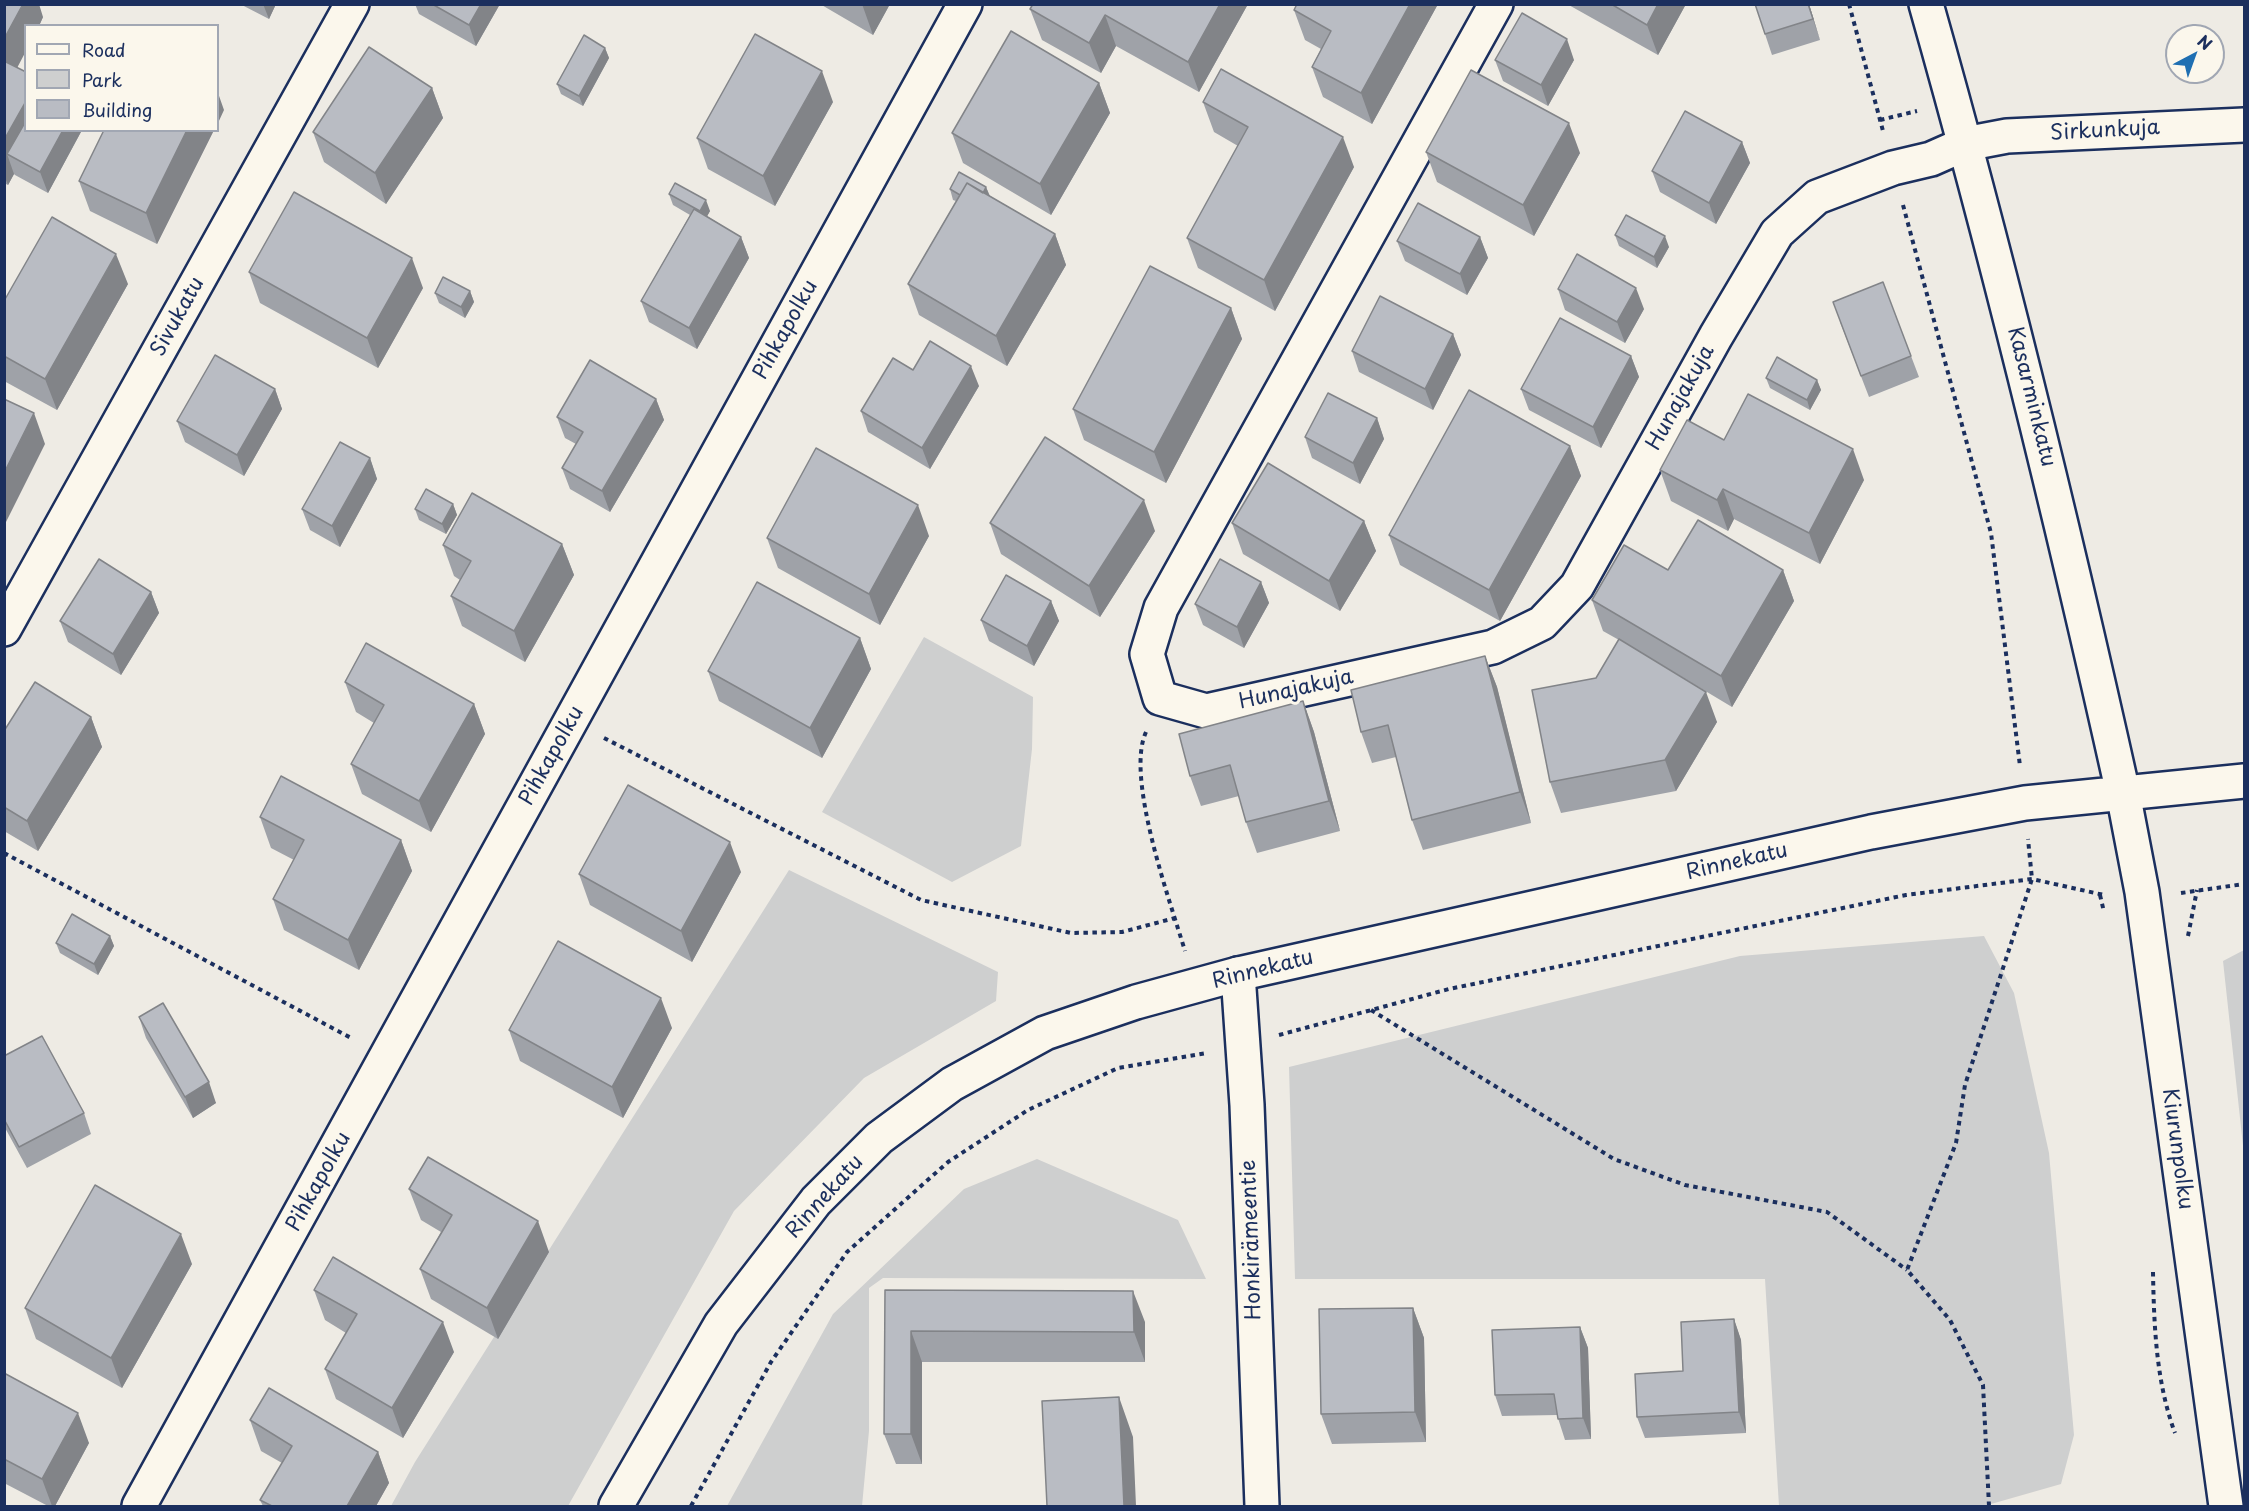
<!DOCTYPE html>
<html>
<head>
<meta charset="utf-8">
<style>
	body { margin:0 }
	#map { position:relative; width:2249px; height:1511px; overflow:hidden; background:#eeebe4; font-family:"Playpen Sans",sans-serif }
	canvas { display:block }
	.frame { position:absolute; inset:0; border:6px solid #1b2f5e; pointer-events:none }
	.legend { position:absolute; left:24px; top:24px; width:195px; height:108px; box-sizing:border-box; background:#fbf7ec; border:2px solid #a1a7b3; margin:0; padding:8px 10px; list-style:none; font-size:18px; color:#1b2f5e }
	.legend li { display:flex; align-items:center; gap:12px; height:30px }
	.legend b { width:30px; border:2px solid #a1a7b3 }
	.north { position:absolute; left:2165px; top:24px; width:60px; height:60px; box-sizing:border-box; background:#fbf7ec; border:2px solid #a1a7b3; border-radius:50%; rotate:41deg; font-size:16px; font-weight:700; line-height:24px; text-align:center; color:#1b2f5e }
	.north::after { content:''; display:block; margin:auto; width:21px; height:27px; background:#1f6fb2; clip-path:polygon(50% 0,100% 100%,50% 72%,0 100%) }
</style>
</head>
<body>
<div id="map">
<canvas width="2249" height="1511"></canvas>
<div class="frame"></div>
<ul class="legend">
<li><b style="height:8px;background:#fbf7ec"></b>Road</li>
<li><b style="height:16px;background:#cecfcf"></b>Park</li>
<li><b style="height:16px;background:#b9bcc3"></b>Building</li>
</ul>
<div class="north">N</div>
</div>
<script>
const c = document.querySelector('canvas').getContext('2d');
c.lineJoin = 'round';
function fill(path, color) { c.fillStyle = color; c.fill(path, 'evenodd'); }
function trace(path, color, width, dash) { c.strokeStyle = color; c.lineWidth = width; c.lineCap = dash ? 'butt' : 'round'; c.setLineDash(dash || []); c.stroke(path); }
function drawText(font, color, halo, rows, align = 'center') {
  c.font = font + ' "Playpen Sans",sans-serif'; c.lineWidth = 6; c.setLineDash([]); c.textBaseline = 'middle'; c.strokeStyle = halo; c.fillStyle = color; for (const [text, x, y, turn = 0] of rows) {
    c.save(); c.translate(x, y); c.rotate((+turn || 0) * Math.PI / 180); c.textAlign = isNaN(turn) ? turn : align; if (halo) c.strokeText(text, 0, 0); c.fillText(text, 0, 0); c.restore();
  }
}
const green = new Path2D(`
	M924,637L1033,697L1032,749L1021,846L952,882L822,812Z
	M789,870L998,972L996,1001L864,1078L734,1211L568,1506H391L415,1462Z
	M1984,936L2014,993L2049,1153L2074,1435L2061,1484L1984,1506H1779L1765,1279H1295L1289,1067L1740,956Z
	M2244,950V1155L2223,961Z
	M1037,1159L1178,1220L1206,1279L883,1278L869,1288V1431L862,1506H727L833,1314L964,1189Z`);
const path = new Path2D(`
	M1849,4L1883,131
	M1880,120L1917,111
	M1903,205L1991,533L2020,766
	M1146,732C1125,777 1170,901 1185,951
	M604,738L921,900L1071,933L1122,932L1175,918
	M4,853L353,1039
	M2181,893L2244,884
	M2100,895L2104,912
	M2188,936L2197,890
	M1371,1010L1614,1159L1685,1185L1827,1212L1907,1270
	M1279,1035L1449,989L1906,895L2032,879L2104,895
	M2153,1272C2154,1326 2156,1382 2175,1433
	M691,1506L771,1362L847,1252L948,1162L1028,1110L1118,1068L1207,1053
	M1989,1506L1983,1385L1950,1320L1907,1270L1956,1143L1965,1085L2032,879L2028,839`);
const street = new Path2D(`
	M1496,4L1161,608L1147,654L1160,698L1206,711L1493,647L1542,623L1577,586L1716,336L1777,233L1817,197L1893,168L1931,159L1965,144L2007,136L2244,125
	M4,629L352,4
	M2123,793L2142,892L2226,1506
	M1238,974L1247,1105L1262,1506
	M139,1506L965,4`);
const secondary = new Path2D(`
	M1926,4C2000,265 2064,528 2123,793
	M616,1506L721,1324L816,1201L879,1138L952,1084L1045,1033L1136,1002L1238,974L1871,832L2025,803L2244,781`);
const wall = new Path2D(`
	M4,4L43,17L39,26H26L17,68L26,130H82L48,193L15,175L14,174L8,185L4,183Z
	M240,4H276L269,19Z
	M415,4H500L476,46L419,14Z
	M820,4H890L873,35Z
	M1248,4L1199,92L1116,46L1101,73L1042,40L1030,9Z
	M1297,4H1438L1372,124L1323,97L1312,67L1321,49L1305,40L1294,10Z
	M1567,4H1686L1658,55Z
	M1755,4H1809L1820,40L1772,55Z
	M605,48L609,58L583,106L561,94L557,84Z
	M1495,60H1574L1548,106L1503,81Z
	M1099,83L1110,113L1051,215L963,163L952,133Z
	M432,88L443,118L386,204L324,162L313,132Z
	M833,102L775,206L708,169L697,138Z
	M1203,102L1354,167L1275,311L1198,268L1187,238L1238,146L1214,132Z
	M214,130L157,244L90,211L79,181Z
	M1742,142L1750,163L1716,224L1660,192L1652,171Z
	M1426,152L1580,153L1534,236L1437,182Z
	M986,187L990,196L1055,234L1066,265L1007,366L919,315L908,284L956,201L953,200L950,189Z
	M669,194L710,211L707,216L741,237L749,258L697,349L649,322L641,301L690,215L673,205Z
	M1615,235L1669,247L1657,268L1619,246Z
	M1480,237L1488,258L1467,295L1405,261L1397,241Z
	M249,272L423,288L378,368L260,303Z
	M128,284L57,410L4,381V301Z
	M1558,289L1644,309L1625,343L1565,310Z
	M470,291L474,302L465,318L439,303L435,293Z
	M1231,308L1242,339L1166,483L1084,440L1073,409Z
	M1840,322L1911,356L1919,377L1869,397Z
	M1453,334L1461,355L1433,410L1359,372L1352,351Z
	M1631,356L1639,377L1601,448L1529,410L1521,389Z
	M913,370L979,386L930,469L868,432L861,411Z
	M1766,378L1817,380L1821,390L1810,410L1770,388Z
	M275,389L282,409L244,476L185,442L177,421Z
	M656,399L664,420L610,512L570,489L562,468L576,444L565,438L557,417Z
	M1377,418L1384,439L1360,484L1312,458L1305,437Z
	M1724,440L1864,480L1820,564L1734,519L1728,531L1671,501L1660,470Z
	M1570,446L1581,476L1500,621L1400,565L1389,535Z
	M370,458L377,479L340,547L310,530L302,509Z
	M453,504L457,515L446,534L419,520L415,509Z
	M1364,521L1376,551L1340,611L1243,554L1232,523Z
	M990,523L1155,531L1100,617L1001,554Z
	M929,536L880,625L778,568L767,538Z
	M562,544L574,575L525,662L462,626L451,596L460,580L454,576L443,545Z
	M1668,570H1783L1794,601L1732,707L1657,662L1717,722L1676,791L1561,813L1550,782L1596,678L1619,640L1603,631L1592,600Z
	M1261,582L1269,603L1244,648L1203,625L1195,604Z
	M151,592L159,613L121,675L68,642L60,621Z
	M1051,601L1059,621L1034,666L989,641L981,620Z
	M860,638L871,669L822,758L719,701L708,671Z
	M1485,656L1497,687L1531,823L1423,850L1412,820L1396,757L1372,763L1361,732Z
	M345,682L474,704L485,734L431,832L362,794L351,764L374,723L356,712Z
	M1303,701L1314,732L1340,831L1257,853L1246,822L1239,796L1201,806L1190,776Z
	M91,717L102,747L38,851L4,831V731Z
	M260,817L401,840L412,871L359,970L284,930L273,899L294,860L271,848Z
	M741,872L692,962L590,905L579,874Z
	M110,936L114,946L98,975L60,953L56,943Z
	M139,1017L216,1103L193,1118L146,1038Z
	M672,1028L623,1118L520,1061L509,1030Z
	M4,1056L84,1113L91,1134L27,1168L4,1126Z
	M409,1189L549,1252L498,1339L431,1299L420,1269L441,1232L421,1220Z
	M192,1264L122,1388L36,1339L25,1308Z
	M314,1290L454,1352L403,1438L336,1399L325,1369L346,1333L325,1320Z
	M885,1290L1145,1322V1362H922V1464H896L884,1434Z
	M1413,1308L1424,1338L1426,1442L1332,1444L1321,1414Z
	M1734,1319L1741,1340L1746,1433L1645,1438L1637,1417Z
	M1580,1327L1588,1348L1591,1439L1565,1440L1557,1415L1502,1416L1495,1395Z
	M4,1373L89,1443L55,1506H48L4,1483Z
	M250,1420L378,1452L389,1483L376,1506H263L260,1500L282,1463L261,1451Z`);
const shadedWall = new Path2D(`
	M23,4H39L43,17L39,26H26V51L7,87L4,80V39Z
	M263,4H276L269,19Z
	M481,4H500L476,46L469,25Z
	M862,4H890L873,35Z
	M1220,4H1248L1199,92L1188,62Z
	M1410,4H1438L1372,124L1361,93Z
	M1658,4H1686L1658,55L1647,25Z
	M1808,4H1809L1820,40Z
	M1105,15L1116,46L1101,73L1089,43Z
	M1567,39L1574,60L1548,106L1541,85Z
	M605,48L609,58L583,106L579,96Z
	M822,71L833,102L775,206L763,176Z
	M1099,83L1110,113L1051,215L1040,184Z
	M432,88L443,118L386,204L375,173Z
	M218,93L224,110L218,123Z
	M26,101V130L7,154L14,174L8,185L4,175V140Z
	M1569,123L1580,153L1534,236L1523,205Z
	M63,130H82L48,193L40,172Z
	M187,130H214L157,244L146,213Z
	M1343,137L1354,167L1275,311L1264,280Z
	M1742,142L1750,163L1716,224L1709,203Z
	M986,187L990,197L977,204Z
	M706,200L710,211L704,222L700,211Z
	M1055,234L1066,265L1007,366L996,336Z
	M1665,236L1669,247L1657,268L1654,257Z
	M741,237L749,258L697,349L689,328Z
	M1480,237L1488,258L1467,295L1460,274Z
	M116,254L128,284L57,410L45,379Z
	M412,258L423,288L378,368L367,338Z
	M1636,288L1644,309L1625,343L1617,322Z
	M470,291L474,302L465,318L461,307Z
	M1231,308L1242,339L1166,483L1154,452Z
	M1453,334L1461,355L1433,410L1425,389Z
	M1631,356L1639,377L1601,448L1593,427Z
	M971,366L979,386L930,469L922,448Z
	M1817,380L1821,390L1810,410L1807,400Z
	M275,389L282,409L244,476L237,455Z
	M656,399L664,420L610,512L602,491Z
	M34,413L45,444L4,526V473Z
	M1377,418L1384,439L1360,484L1353,463Z
	M1570,446L1581,476L1500,621L1489,590Z
	M1853,449L1864,480L1820,564L1809,533Z
	M370,458L377,479L340,547L332,526Z
	M1723,489L1734,519L1728,531L1717,500Z
	M1144,500L1155,531L1100,617L1089,586Z
	M453,504L457,515L446,534L442,524Z
	M918,505L929,536L880,625L869,594Z
	M1364,521L1376,551L1340,611L1329,581Z
	M562,544L574,575L525,662L514,631Z
	M1783,570L1794,601L1732,707L1721,676Z
	M1261,582L1269,603L1244,648L1237,627Z
	M151,592L159,613L121,675L113,654Z
	M1051,601L1059,621L1034,666L1027,646Z
	M860,638L871,669L822,758L810,728Z
	M1485,656L1497,687L1531,823L1520,792Z
	M1706,692L1717,722L1676,791L1665,760Z
	M1303,701L1314,732L1340,831L1329,801Z
	M474,704L485,734L431,832L419,801Z
	M91,717L102,747L38,851L27,821Z
	M401,840L412,871L359,970L348,940Z
	M730,842L741,872L692,962L681,931Z
	M110,936L114,946L98,975L94,964Z
	M661,998L672,1028L623,1118L612,1087Z
	M209,1082L216,1103L193,1118L185,1097Z
	M538,1221L549,1252L498,1339L487,1308Z
	M181,1234L192,1264L122,1388L111,1358Z
	M1133,1291L1145,1322V1362L1134,1332Z
	M1413,1308L1424,1338L1426,1442L1415,1412Z
	M1734,1319L1741,1340L1746,1433L1739,1412Z
	M443,1322L454,1352L403,1438L392,1408Z
	M1580,1327L1588,1348L1591,1439L1583,1418Z
	M911,1331L922,1362V1464L911,1434Z
	M1119,1397L1133,1437L1136,1506H1124Z
	M78,1413L89,1443L55,1506H52L42,1479Z
	M378,1452L389,1483L376,1506H347Z`);
const building = new Path2D(`
	M4,4H23L4,39Z
	M432,4H481L469,25Z
	M1033,4H1220L1188,62L1105,15L1089,43L1030,9Z
	M1297,4H1410L1361,93L1312,67L1331,31L1294,10Z
	M1611,4H1658L1647,25Z
	M1755,4H1808L1813,19L1765,34Z
	M1522,13L1567,39L1541,85L1495,60Z
	M1011,31L1099,83L1040,184L952,133Z
	M755,34L822,71L763,176L697,138Z
	M584,35L605,48L579,96L557,84Z
	M369,47L432,88L375,173L313,132Z
	M4,61L26,72V101L4,140Z
	M1221,69L1343,137L1264,280L1187,238L1248,127L1203,102Z
	M1471,70L1569,123L1523,205L1426,152Z
	M1685,111L1742,142L1709,203L1652,171Z
	M26,121V130H63L40,172L7,154Z
	M104,130H187L146,213L79,181Z
	M959,172L986,187L983,193L967,183L960,195L950,189Z
	M675,183L706,200L700,211L669,194Z
	M967,183L1055,234L996,336L908,284Z
	M294,192L412,258L367,338L249,272Z
	M1418,203L1480,237L1460,274L1397,241Z
	M694,209L741,237L689,328L641,301Z
	M1626,215L1665,236L1654,257L1615,235Z
	M52,217L116,254L45,379L4,356V301Z
	M1577,254L1636,288L1617,322L1558,289Z
	M1150,266L1231,308L1154,452L1073,409Z
	M443,277L470,291L461,307L435,293Z
	M1883,282L1911,356L1861,376L1833,302Z
	M1380,296L1453,334L1425,389L1352,351Z
	M1560,318L1631,356L1593,427L1521,389Z
	M930,341L971,366L922,448L861,411L893,358L913,370Z
	M215,355L275,389L237,455L177,421Z
	M1777,357L1817,380L1807,400L1766,378Z
	M590,360L656,399L602,491L562,468L583,432L557,417Z
	M1469,390L1570,446L1489,590L1389,535Z
	M1328,393L1377,418L1353,463L1305,437Z
	M1748,394L1853,449L1809,533L1723,489L1717,500L1660,470L1687,420L1724,440Z
	M4,399L34,413L4,473Z
	M1045,437L1144,500L1089,586L990,523Z
	M340,442L370,458L332,526L302,509Z
	M816,448L918,505L869,594L767,538Z
	M1268,463L1364,521L1329,581L1232,523Z
	M426,489L453,504L442,524L415,509Z
	M472,493L562,544L514,631L451,596L471,561L443,545Z
	M1698,520L1783,570L1721,676L1592,600L1624,545L1668,570Z
	M99,559L151,592L113,654L60,621Z
	M1220,559L1261,582L1237,627L1195,604Z
	M1006,575L1051,601L1027,646L981,620Z
	M757,582L860,638L810,728L708,671Z
	M1619,639L1706,692L1665,760L1550,782L1532,690L1596,678Z
	M366,643L474,704L419,801L351,764L384,705L345,682Z
	M1485,656L1520,792L1412,820L1388,725L1361,732L1351,690Z
	M35,682L91,717L27,821L4,807V731Z
	M1303,701L1329,801L1246,822L1230,765L1190,776L1179,734Z
	M281,776L401,840L348,940L273,899L304,840L260,817Z
	M628,785L730,842L681,931L579,874Z
	M72,914L110,936L94,964L56,943Z
	M558,941L661,998L612,1087L509,1030Z
	M163,1003L209,1082L185,1097L139,1017Z
	M42,1036L84,1113L19,1147L4,1119V1056Z
	M428,1157L538,1221L487,1308L420,1269L452,1215L409,1189Z
	M95,1185L181,1234L111,1358L25,1308Z
	M333,1257L443,1322L392,1408L325,1369L357,1314L314,1290Z
	M885,1290L1133,1291L1134,1332L911,1331V1434H884Z
	M1413,1308L1415,1412L1321,1414L1319,1309Z
	M1734,1319L1739,1412L1637,1417L1635,1374L1683,1371L1681,1322Z
	M1580,1327L1583,1418L1558,1419L1554,1394L1495,1395L1492,1330Z
	M4,1373L78,1413L42,1479L4,1459Z
	M269,1388L378,1452L347,1506H272L260,1500L292,1446L250,1420Z
	M1119,1397L1124,1506H1047L1042,1401Z`);
const streetNames = [
	["Sirkunkuja",2105,131,-3],
	["Sivukatu",178,317,-61],
	["Pihkapolku",786,330,-61],
	["Kasarminkatu",2031,397,76],
	["Hunajakuja",1681,398,-61],
	["Hunajakuja",1296,690,-13],
	["Pihkapolku",552,756,-61],
	["Rinnekatu",1737,862,-13],
	["Rinnekatu",1263,970,-14],
	["Kiurunpolku",2177,1149,82],
	["Pihkapolku",319,1182,-61],
	["Rinnekatu",825,1197,-48],
	["Honkirämeentie",1252,1240,-92]
];
fill(green, '#cecfcf');
trace(street, '#1b2f5e', 38);
trace(secondary, '#1b2f5e', 38);
trace(path, '#1b2f5e', 4, [4.5, 4.5]);
trace(street, '#fbf7ec', 33);
trace(secondary, '#fbf7ec', 33);
fill(wall, '#9fa2a8');
fill(shadedWall, '#828488');
fill(building, '#b9bcc3');
trace(building, '#828488', 1.5);
drawText('21px', '#1b2f5e', '#fbf7ec', streetNames);
</script>
</body>
</html>
